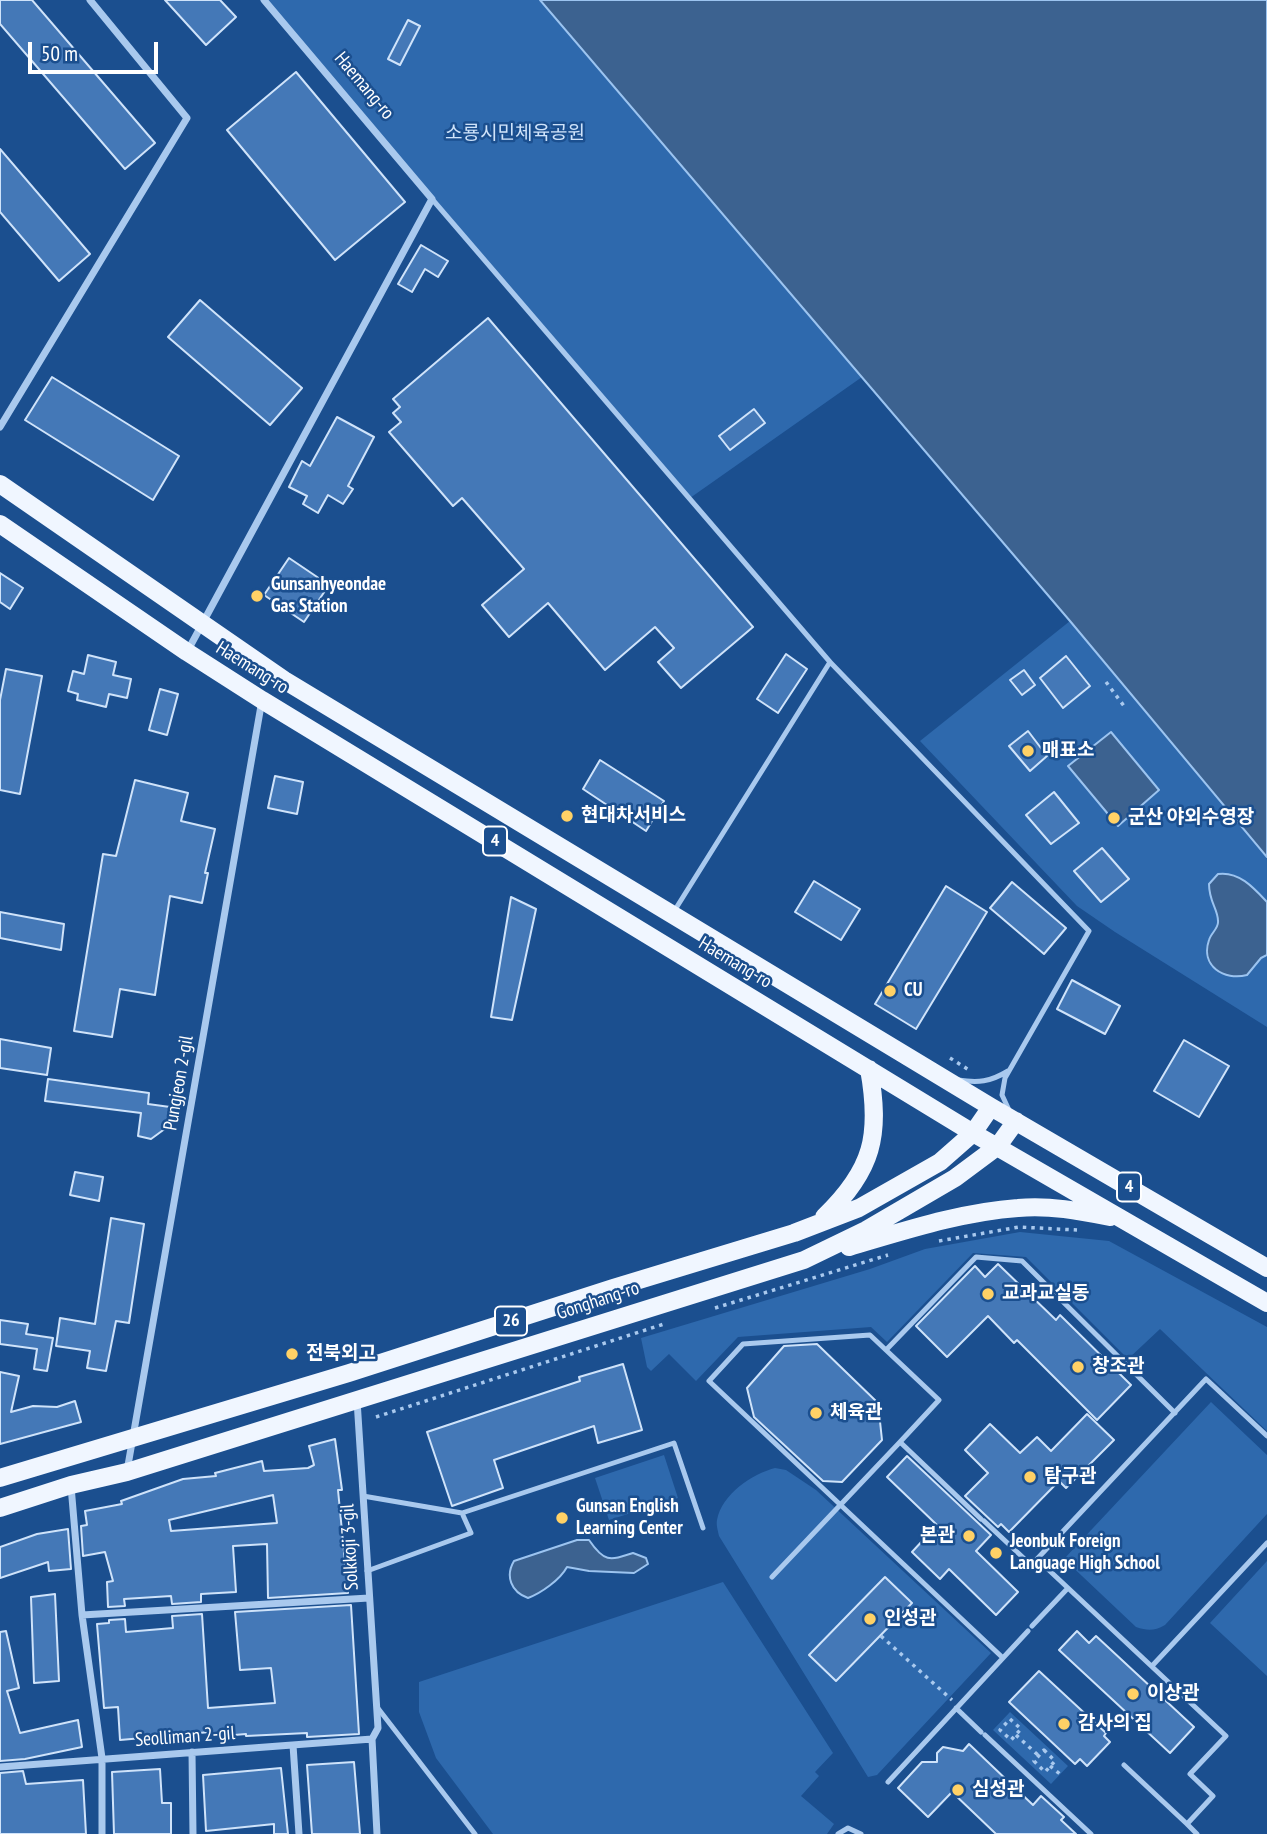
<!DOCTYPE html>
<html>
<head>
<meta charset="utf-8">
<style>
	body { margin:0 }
	#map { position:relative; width:1267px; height:1834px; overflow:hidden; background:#1b4f8f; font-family:"PT Sans Narrow",sans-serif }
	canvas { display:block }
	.scale { position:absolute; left:28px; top:42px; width:130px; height:32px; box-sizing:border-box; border:4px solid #fff; border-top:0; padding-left:9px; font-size:21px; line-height:24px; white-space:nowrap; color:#fff; -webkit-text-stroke:5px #1b4f8f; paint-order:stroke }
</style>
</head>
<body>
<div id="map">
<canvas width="1267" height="1834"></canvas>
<div class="scale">50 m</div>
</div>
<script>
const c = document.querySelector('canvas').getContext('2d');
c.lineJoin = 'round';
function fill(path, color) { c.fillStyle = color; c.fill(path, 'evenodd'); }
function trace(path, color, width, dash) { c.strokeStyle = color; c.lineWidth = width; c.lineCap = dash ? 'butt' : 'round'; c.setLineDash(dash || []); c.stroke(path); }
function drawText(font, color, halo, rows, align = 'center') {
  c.font = font + ' "PT Sans Narrow","Noto Sans KR",sans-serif'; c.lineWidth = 5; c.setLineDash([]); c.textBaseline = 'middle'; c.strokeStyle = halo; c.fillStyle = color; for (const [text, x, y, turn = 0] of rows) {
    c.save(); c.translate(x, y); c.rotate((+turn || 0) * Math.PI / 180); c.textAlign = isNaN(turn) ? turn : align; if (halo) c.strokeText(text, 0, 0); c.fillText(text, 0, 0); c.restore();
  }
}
const green = new Path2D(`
	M264,0H540L862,377L690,498Z
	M1070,621L1267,857V1027L1115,932L1077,906L920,741Z
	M1020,1232L1109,1241L1267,1327V1431L1160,1329L1128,1359L1026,1257L973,1253L887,1342L871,1327L738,1337L696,1381L669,1354L651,1371L647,1367L641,1338L870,1269L925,1249Z
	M1211,1402L1267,1455V1514L1165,1625C1154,1631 1148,1631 1136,1627L1064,1559Z
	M664,1455L678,1498L609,1520L595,1478Z
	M775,1468L786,1470L816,1490L991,1653L877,1775L868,1777L719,1536C718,1531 716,1525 717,1520C722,1494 752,1474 775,1468Z
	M1267,1561V1676L1210,1623Z
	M723,1582L833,1753L815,1772L819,1776L801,1796L834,1824L827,1834H493L436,1758L419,1712V1682Z
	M1010,1712L1068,1766L1051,1784L993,1730Z`);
const water = new Path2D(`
	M540,0H1267V857L1070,621Z
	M1111,732L1159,790L1118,826L1068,766Z
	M1218,874C1239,871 1254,888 1267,902V955L1261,958L1247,975C1224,981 1200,966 1209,940C1211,933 1219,928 1218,921C1218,909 1209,902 1209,884Z
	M577,1540H589C604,1562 609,1561 633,1553L646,1558L648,1564L634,1573L589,1571L567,1567C560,1580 541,1593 528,1598C511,1592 505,1576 514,1561Z`);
const building = new Path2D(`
	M0,0H32L155,143L125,169L0,24Z
	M165,0H220L236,17L206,45Z
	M408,20L420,26L400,65L388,59Z
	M296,72L405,202L335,260L227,130Z
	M0,149L90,254L59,281L0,212Z
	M421,245L448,261L438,277L425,269L412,292L398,284Z
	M200,300L302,388L270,425L168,337Z
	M488,318L753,627L681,688L658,662L674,648L655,627L605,670L548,603L509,637L482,605L524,569L462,498L453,506L389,432L401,422L393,413L400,407L393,399Z
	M52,377L179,456L153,500L25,420Z
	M754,409L765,423L730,450L719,436Z
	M337,417L374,437L348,486L353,489L343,504L328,495L318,513L303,504L307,496L289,487L302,461L310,466Z
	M289,558L329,585L304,622L264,595Z
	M0,573L23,588L10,609L0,602Z
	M786,654L807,669L778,713L757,699Z
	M88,655L116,662L113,675L131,679L127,698L109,694L106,707L77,700L78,694L68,691L73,671L84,674Z
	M1066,656L1090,686L1063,708L1040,678Z
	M6,669L42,676L20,794L0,790V700Z
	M1024,670L1035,685L1022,695L1010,680Z
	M160,689L178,694L167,735L149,730Z
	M1028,731L1047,756L1030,771L1009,746Z
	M600,760L664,801L646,831L583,789Z
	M275,776L303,782L297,814L268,808Z
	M135,780L188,793L181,821L215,829L205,873H208L202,903L170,896L155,995L120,989L112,1037L74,1031L103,854L116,856Z
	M1054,792L1079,823L1051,844L1026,815Z
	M1102,848L1129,879L1101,902L1074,871Z
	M814,881L860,909L841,940L795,912Z
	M1012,882L1066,928L1044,954L990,908Z
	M946,886L987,912L916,1029L875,1004Z
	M511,897L536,909L512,1020L491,1017Z
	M0,912L64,924L61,950L0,938Z
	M1072,980L1120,1006L1105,1034L1057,1009Z
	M0,1039L51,1048L47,1075L0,1068Z
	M1184,1040L1229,1066L1199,1117L1154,1091Z
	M48,1079L149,1093L148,1104L170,1107L166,1128L151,1139L138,1136L141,1113L45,1101Z
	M75,1172L103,1177L99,1201L70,1195Z
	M111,1218L144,1224L129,1323L116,1321L106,1371L87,1368L90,1351L56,1346L60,1318L95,1324Z
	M998,1264L1056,1320L1060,1315L1131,1385L1097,1420L1017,1340L1014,1343L988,1316L947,1357L916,1326L975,1266L985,1277Z
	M0,1320L28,1324L26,1334L53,1338L47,1371L34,1369L37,1349L0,1344Z
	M817,1344L878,1403L882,1440L842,1482L823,1481L754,1417L747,1388L784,1346Z
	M623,1364L642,1430L598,1443L594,1426L494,1460L503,1488L452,1506L427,1432L580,1381L579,1377Z
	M0,1372L19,1376L11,1412L33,1406L57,1407L75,1401L81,1422L0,1444Z
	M1087,1414L1114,1440L1066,1488L1059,1481L1009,1532L1001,1524L998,1527L965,1496L988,1473L965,1450L990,1424L1020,1453L1037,1437L1051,1451Z
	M335,1439L342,1490H338L348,1593L268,1598L267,1544L233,1546L236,1592L201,1594V1602L172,1604L171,1596L124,1599L125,1606L108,1607L107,1582L113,1581L105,1552L83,1556L81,1526L87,1525L85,1511L122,1504L121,1501L183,1479L216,1476L215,1473L262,1461L264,1471L308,1468L314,1465L309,1446ZM273,1495L277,1523L171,1531L169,1520Z
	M907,1456L991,1535L976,1551L1018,1592L996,1615L949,1569L940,1579L912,1552L937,1525L887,1477Z
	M68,1529L71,1569L49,1571L48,1562L0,1578V1547L37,1534Z
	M885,1577L912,1603L836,1681L809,1655Z
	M55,1594L59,1681L34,1683L31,1597Z
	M351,1605L359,1734L307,1737V1733L246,1736V1734L211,1737L210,1732L120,1740L118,1707L104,1708L97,1624L109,1623V1620L125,1619L126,1632L173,1628L172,1616L202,1614L208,1708L275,1703L271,1668L240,1670L235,1612Z
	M6,1631L19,1688L7,1691L20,1733L78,1720L82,1747L25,1759L0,1761V1632Z
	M1077,1631L1089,1643L1096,1636L1194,1727L1170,1753L1059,1650Z
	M1039,1671L1106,1733L1104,1736L1110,1742L1087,1766L1080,1759L1075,1764L1009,1702Z
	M969,1744L1033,1805L1041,1796L1064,1817L1061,1820L1076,1834H996L952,1792L928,1817L898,1788L922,1762H937V1753L943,1747L963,1751Z
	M354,1762L360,1834H312L307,1765Z
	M281,1768L288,1834H274V1824L206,1831L203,1775Z
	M160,1769L162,1803H171V1834H114L112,1772Z
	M23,1771L26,1784L83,1780L86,1834H0V1773Z`);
const path = new Path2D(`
	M1106,682L1124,706
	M950,1058L969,1070
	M939,1241L1019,1227L1077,1230
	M715,1308L888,1255
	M376,1417L664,1324
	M881,1636L952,1700
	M1010,1719L1021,1729L1011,1740L1000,1730Z
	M1016,1735L1039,1756
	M1044,1750L1055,1761L1045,1772L1034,1761Z
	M1050,1766L1060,1774`);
const service = new Path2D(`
	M432,199L830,662
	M673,913L830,662L1089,931L1005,1078L1002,1095L1009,1110
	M958,1080C978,1083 990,1082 1008,1071
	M886,1350L976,1257L1022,1261L1175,1413
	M900,1442L939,1400L870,1335L743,1344L709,1381L1003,1658
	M363,1496L462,1513L674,1443L703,1528
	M984,1521L1031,1565L1037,1559
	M367,1571L471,1533L462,1513
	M772,1577L900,1442L981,1519
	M1068,1588L1037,1559L1206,1379L1267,1436
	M1032,1626L1068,1588L1226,1736L1190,1774L1213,1796L1187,1824L1197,1834
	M1152,1666L1267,1543
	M377,1707L475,1834
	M956,1708L981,1732
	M985,1735L1091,1834
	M1124,1765L1187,1824
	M888,1782L1028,1631
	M838,1834L848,1828L861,1834`);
const minor = new Path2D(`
	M0,427L187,118L90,0
	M187,652L432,199L264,0
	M357,1400L378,1728L372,1739L377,1834
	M127,1471L262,700
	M71,1486L82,1615L102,1758V1834
	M82,1615L369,1598
	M293,1745L299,1834
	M192,1752L193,1834
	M0,1767L372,1739`);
const primary = new Path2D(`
	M0,484L284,680L991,1107L1267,1268
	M0,524L187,652L262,700L973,1133L1267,1303
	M824,1217C873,1170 881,1135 869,1069
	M849,1247C904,1231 961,1212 1018,1208C1049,1205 1080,1211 1110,1217
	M0,1478L349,1373L613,1288L794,1233L859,1208L940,1162L973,1133L991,1107
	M0,1508L71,1485L127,1472L804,1260L866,1230L955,1178L998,1146L1016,1121`);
const markers = [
	[257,596,7,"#ffd166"],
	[1028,751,7,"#ffd166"],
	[567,816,7,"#ffd166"],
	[1114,818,7,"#ffd166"],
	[890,991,7,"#ffd166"],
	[988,1294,7,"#ffd166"],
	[292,1354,7,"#ffd166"],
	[1078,1367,7,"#ffd166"],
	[816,1413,7,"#ffd166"],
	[1030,1477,7,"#ffd166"],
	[562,1518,7,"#ffd166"],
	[969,1536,7,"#ffd166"],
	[996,1553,7,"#ffd166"],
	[870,1619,7,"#ffd166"],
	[1133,1694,7,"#ffd166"],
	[1064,1724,7,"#ffd166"],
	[958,1790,7,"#ffd166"]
];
const shields = [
	[495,841,24],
	[1129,1187,24],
	[511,1321,32]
];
const shieldNames = [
	["4",495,841],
	["4",1129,1187],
	["26",511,1321]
];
const streetNames = [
	["Haemang-ro",364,86,50],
	["Haemang-ro",252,668,32],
	["Haemang-ro",735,963,31],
	["Pungjeon 2-gil",179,1083,-80],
	["Gonghang-ro",598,1301,-18],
	["Solkkoji 3-gil",350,1547,-93],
	["Seolliman 2-gil",185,1737,-4]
];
const parkNames = [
	["소룡시민체육공원",515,134]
];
const poiNames = [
	["Gunsanhyeondae",271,585],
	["Gas Station",271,607],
	["매표소",1042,751],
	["현대차서비스",581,816],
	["군산 야외수영장",1128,818],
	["CU",904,991],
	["교과교실동",1002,1294],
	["전북외고",306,1354],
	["창조관",1092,1367],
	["체육관",830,1413],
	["탐구관",1044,1477],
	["Gunsan English",576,1507],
	["Learning Center",576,1529],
	["본관",955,1536,"right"],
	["Jeonbuk Foreign",1010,1542],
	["Language High School",1010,1564],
	["인성관",884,1619],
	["이상관",1147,1694],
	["감사의 집",1078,1724],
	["심성관",972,1790]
];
fill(green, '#2e69ad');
fill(water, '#3c6290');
trace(water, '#9cc4f0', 2);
fill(building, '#4478b7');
trace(building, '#cfe3fa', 2);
trace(path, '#a9c9ee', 3.5, [3.5, 5]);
trace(service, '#a9c9ee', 5);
trace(minor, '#a9c9ee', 7);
trace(primary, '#f0f6ff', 18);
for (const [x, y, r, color] of markers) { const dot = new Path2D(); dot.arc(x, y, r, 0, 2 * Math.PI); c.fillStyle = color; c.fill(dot); trace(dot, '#1b4f8f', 2.5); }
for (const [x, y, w] of shields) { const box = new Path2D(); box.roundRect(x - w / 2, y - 14.5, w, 29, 5); c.fillStyle = '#1b4f8f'; c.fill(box); trace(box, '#fff', 2); }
drawText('bold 18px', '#fff', null, shieldNames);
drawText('19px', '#fff', '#1b4f8f', streetNames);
drawText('19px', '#cfe3fa', '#1b4f8f', parkNames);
drawText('bold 19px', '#fff', '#1b4f8f', poiNames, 'left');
</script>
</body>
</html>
